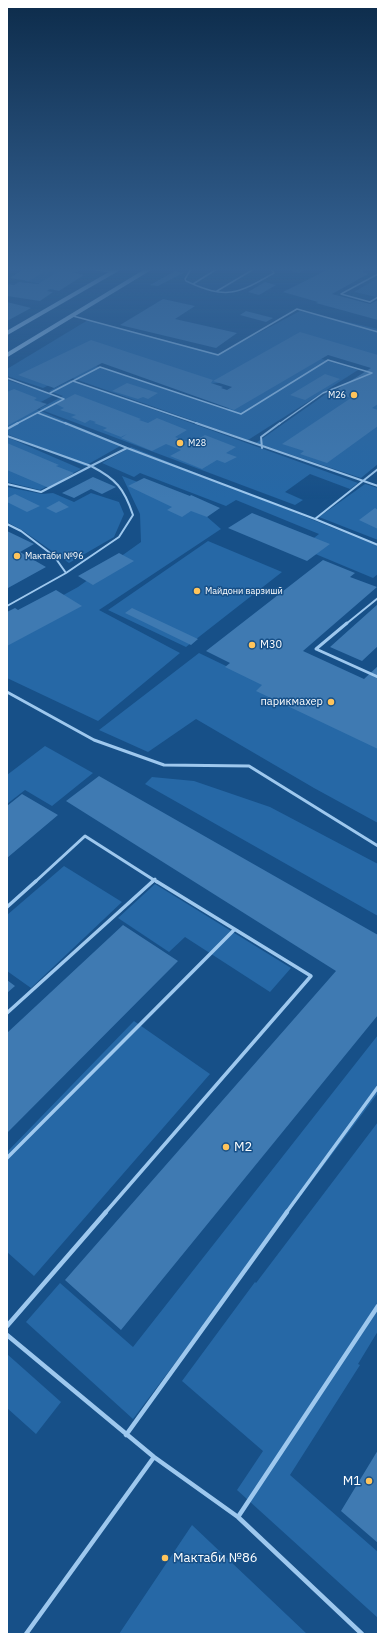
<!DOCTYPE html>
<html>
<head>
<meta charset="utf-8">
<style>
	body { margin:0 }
	#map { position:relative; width:385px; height:1641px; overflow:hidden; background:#175088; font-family:"IBM Plex Sans",sans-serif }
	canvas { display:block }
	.frame { position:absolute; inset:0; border:8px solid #fff; pointer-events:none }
</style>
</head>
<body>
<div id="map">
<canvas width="385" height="1641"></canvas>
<div class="frame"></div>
</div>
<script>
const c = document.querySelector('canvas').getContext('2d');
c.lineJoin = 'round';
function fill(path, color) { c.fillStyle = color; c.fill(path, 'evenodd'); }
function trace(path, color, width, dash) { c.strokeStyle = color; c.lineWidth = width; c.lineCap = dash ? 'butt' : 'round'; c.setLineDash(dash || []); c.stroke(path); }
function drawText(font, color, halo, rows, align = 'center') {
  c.font = font + ' "IBM Plex Sans",sans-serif'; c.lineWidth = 3; c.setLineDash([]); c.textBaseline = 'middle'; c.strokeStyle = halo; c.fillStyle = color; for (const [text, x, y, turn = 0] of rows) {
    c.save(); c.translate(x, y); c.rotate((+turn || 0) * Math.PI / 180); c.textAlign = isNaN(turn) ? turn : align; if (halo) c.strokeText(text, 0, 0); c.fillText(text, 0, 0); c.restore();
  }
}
const green = new Path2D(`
	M42,269H77L80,270L56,286L24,281Z
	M378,278V296L376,297L354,292Z
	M300,311L378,329V364L305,342L232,382L193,385L103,358L43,388L7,376V369L88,320L219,354Z
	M315,357L358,370L248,440L72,378L96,366L226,410Z
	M378,374V464L361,478L256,443L333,389L337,391Z
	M7,380L44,392L52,396L7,420Z
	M71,380L358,483L350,489L310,474L285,492L303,500L295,505L39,409L63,396L49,391Z
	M36,409L122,445L85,466L7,434V423Z
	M7,437L81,469L40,490L7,482Z
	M131,447L378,546V574L373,578L301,548L319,534L236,500L226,506L140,473L134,477L102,463Z
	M122,476L190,502L221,529L99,610L180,653L98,721L7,678V626L78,587L141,542L140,514Z
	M365,484L378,488V540L319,517Z
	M7,487L42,494L53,493L74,502L91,493L119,502L124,514L114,537L69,563L22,530L7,522Z
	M208,541L282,572L186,647L108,610Z
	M199,653L378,739V823L314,788L196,719L148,752L99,730Z
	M45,746L93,773L52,806L25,790L7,804V775Z
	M152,777L194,781L270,807L378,864V916L145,784Z
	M64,866L122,902L31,988L7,971V915Z
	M155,884L291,968L270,992L185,937L169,952L118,918Z
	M134,1021L210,1074L34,1276L7,1252V1152Z
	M378,1035V1093L133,1419L26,1322L60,1283L133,1347Z
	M378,1122V1331L358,1364L360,1365L290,1475L378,1552V1618L237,1490L263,1451L182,1381L255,1282L256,1283Z
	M7,1354L61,1402L36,1434L7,1408Z
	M192,1525L307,1634H119Z`);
const building = new Path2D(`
	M24,269H48L29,281L10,278Z
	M286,269H306L298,273Z
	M329,269H367L362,272L368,274L332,294L370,304L378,300V320L316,303L318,302L283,292Z
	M61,270L84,275L59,291L50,289L47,291L53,292L40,301L7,296V286L9,284L14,285L19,282L38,284Z
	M175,271L183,273L158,286L150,285Z
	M265,282L276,285L259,295L248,292Z
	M163,299L195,306L175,319L237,333L216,348L120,325Z
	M7,302L31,308L7,321Z
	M246,311L273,318L266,322L240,315Z
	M300,332L378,355V404L372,408L378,410V426L327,463L300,454L304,451L282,444L351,398L333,392L371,368L328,355L234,410L102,363L54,388L18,375L91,340L213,380L211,383L223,387L221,388L227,390L232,387L213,381Z
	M325,374L340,379L305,400L290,395Z
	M127,383L158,393L148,399L143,397L138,399L112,391Z
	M14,389L37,398L34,400L47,404L7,426V392Z
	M75,394L141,419L139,420L148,423L157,418L187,430L175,437L191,443L205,435L236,447L226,453L237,457L225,463L217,460L202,469L170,456L181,450L166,444L152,451L121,438L127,434L121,437L103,430L107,428L94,423L96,422L90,420L85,423L71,417L76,415L60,410L64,408L56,404Z
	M7,443L59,465L56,466L74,473L49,488L7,470Z
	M93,477L116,487L102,494L91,489L74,498L62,493Z
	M144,478L190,496L191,495L220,508L207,517L191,511L182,517L167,510L172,507L128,486Z
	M15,494L40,506L27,512L7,502V498Z
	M59,501L69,507L56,513L46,508Z
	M375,508L378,510V529L359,520Z
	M252,513L330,544L307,561L228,528Z
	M7,531L34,544L20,552L46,567L8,588Z
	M119,553L134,561L93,585L78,576Z
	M323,560L355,573L350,577L377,587L303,651L364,679L378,666V749L256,691L262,685L225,667L230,663L206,651Z
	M56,590L82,606L7,646V612L15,608L18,610Z
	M378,604V646L362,661L330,647Z
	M132,608L198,639L191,645L125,613Z
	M99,776L378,935V1015L121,1330L65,1280L336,971L66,801Z
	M22,794L58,815L7,858V806Z
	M123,925L178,961L7,1133V1033Z
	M7,980L15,986L7,993Z
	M378,1450V1543L341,1511Z`);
const serviceFar4 = new Path2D(`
	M191,269L185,279L186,281C227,300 237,294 274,273L271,269
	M378,274L341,294L370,302L378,297
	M193,284L217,269
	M217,291L254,269
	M73,316L218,355L297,309L378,332
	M7,378L64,399L16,424
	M73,381L100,367L241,414L328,360L372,373L323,393L279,424
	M50,393L73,381L199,424
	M38,413L67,424`);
const serviceFar3 = new Path2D(`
	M65,423L127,448
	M196,423L378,486
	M7,429L18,423
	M7,436L91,466L127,448L315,519L378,469
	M262,448L261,437L280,423
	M7,484L41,492L91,466C116,479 124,488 133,515L119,537L66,573L7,606
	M315,519L378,545
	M7,524L21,531L54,556L66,573
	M346,624L378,598`);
const serviceFar2 = new Path2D(`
	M347,623L316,649L378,677
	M7,692L94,740L164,765L249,766L378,846
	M35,882L85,836L157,882
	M152,882L155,879`);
const serviceFar1 = new Path2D(`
	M7,907L36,881
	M7,1013L153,881
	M7,1158L234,930
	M105,1213L311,976L156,881
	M286,1213L378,1087`);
const service = new Path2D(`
	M7,1326L106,1212
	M7,1335L154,1457L238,1517L362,1634
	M126,1435L287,1212
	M238,1517L378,1306
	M26,1634L154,1457`);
const minor = new Path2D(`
	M93,269L113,272`);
const tertiary = new Path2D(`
	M7,333L118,269
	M7,355L149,269`);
const markers = [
	[354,395,4,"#ffc45b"],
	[180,443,4,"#ffc45b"],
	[17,556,4,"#ffc45b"],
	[197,591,4,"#ffc45b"],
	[252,645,4,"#ffc45b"],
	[331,702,4,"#ffc45b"],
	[226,1147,4,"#ffc45b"],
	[369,1481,4,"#ffc45b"],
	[165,1558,4,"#ffc45b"]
];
const farPoinames = [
	["М26",346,395,"right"],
	["М28",188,443],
	["Мактаби №96",25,556],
	["Майдони варзишӣ",205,591]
];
const poiNames = [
	["М30",260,645],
	["парикмахер",323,702,"right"]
];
const nearPoinames = [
	["М2",234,1147],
	["M1",361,1481,"right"],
	["Мактаби №86",173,1558]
];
fill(green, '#2668a6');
fill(building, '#3f7ab2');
trace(serviceFar4, '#9ec8ee', 1.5);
trace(serviceFar3, '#9ec8ee', 2);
trace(serviceFar2, '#9ec8ee', 3);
trace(serviceFar1, '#9ec8ee', 3.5);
trace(service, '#9ec8ee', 4.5);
trace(minor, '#9ec8ee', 2);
trace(tertiary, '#9ec8ee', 4);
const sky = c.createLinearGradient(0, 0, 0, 499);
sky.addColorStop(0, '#0d2c4b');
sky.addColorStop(0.54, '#366496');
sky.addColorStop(1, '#36649600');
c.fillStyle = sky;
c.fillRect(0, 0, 385, 499);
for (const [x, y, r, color] of markers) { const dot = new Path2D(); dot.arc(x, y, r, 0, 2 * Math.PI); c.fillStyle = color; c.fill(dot); trace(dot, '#175088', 1.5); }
drawText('9px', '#fff', '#175088', farPoinames, 'left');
drawText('11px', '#fff', '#175088', poiNames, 'left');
drawText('13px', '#fff', '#175088', nearPoinames, 'left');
</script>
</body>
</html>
